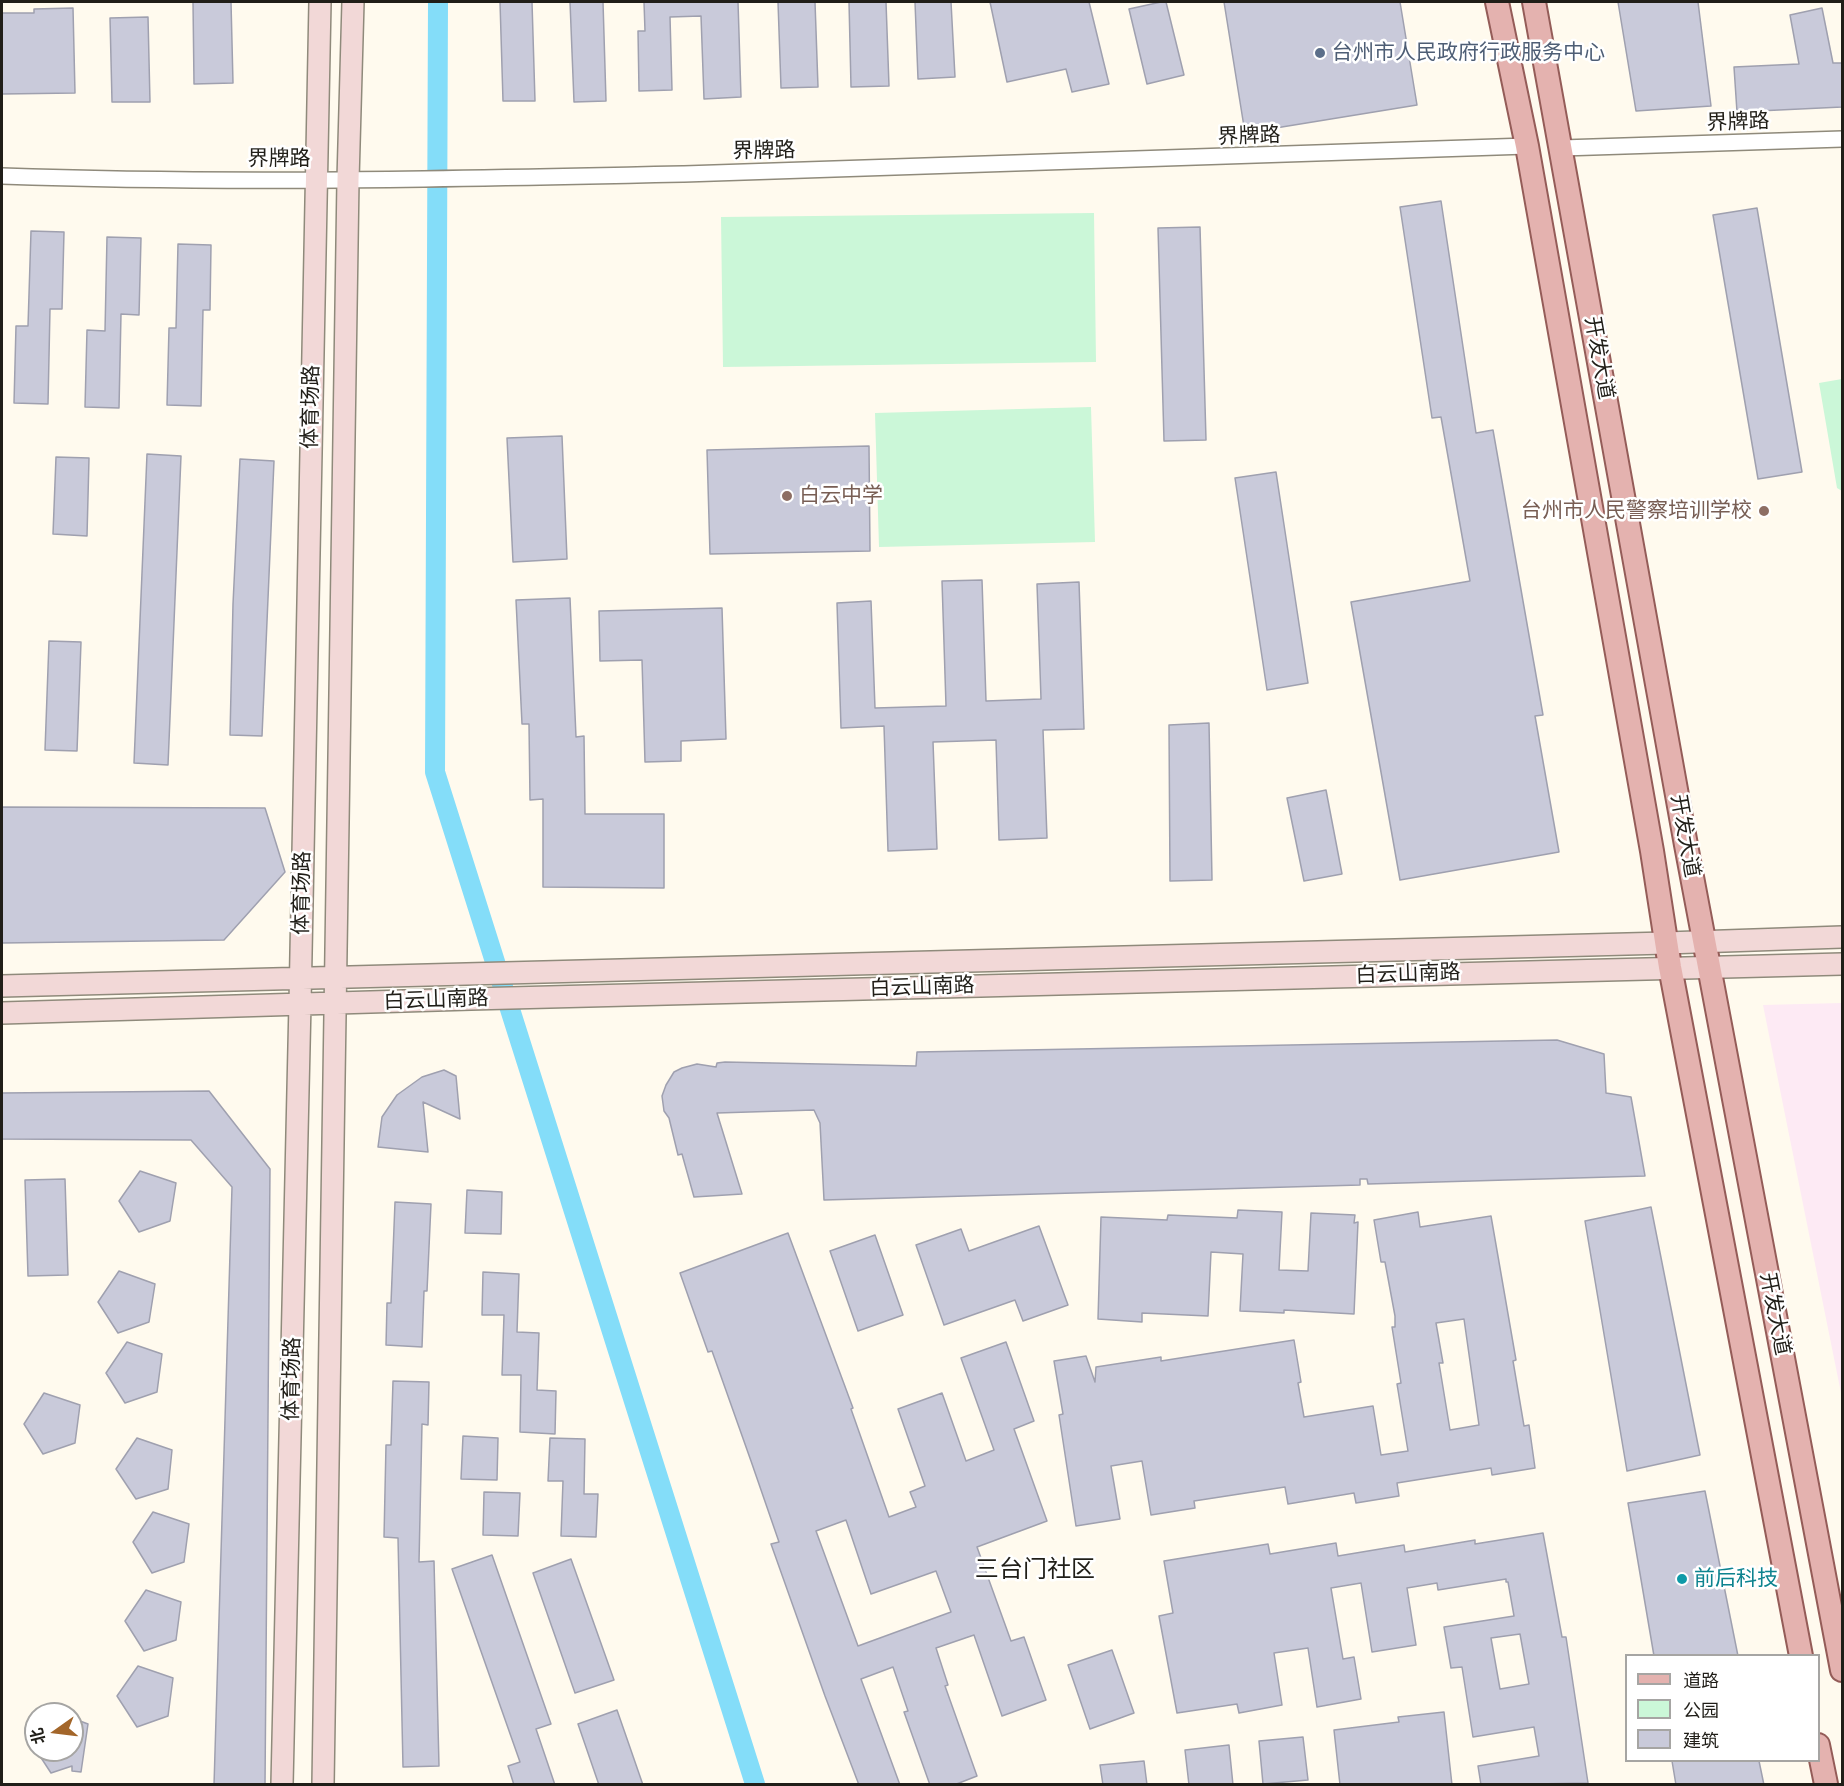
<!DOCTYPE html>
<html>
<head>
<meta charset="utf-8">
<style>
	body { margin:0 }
	#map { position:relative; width:1844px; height:1786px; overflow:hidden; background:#fffaee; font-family:"Alegreya Sans","Noto Sans SC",sans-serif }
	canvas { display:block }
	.frame { position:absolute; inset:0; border:3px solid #201e18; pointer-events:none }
	.legend { position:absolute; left:1625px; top:1654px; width:195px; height:108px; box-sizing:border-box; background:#fff; border:2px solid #a6a5a3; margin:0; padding:8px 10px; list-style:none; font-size:18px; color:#201e18 }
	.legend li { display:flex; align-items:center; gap:12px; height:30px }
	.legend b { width:30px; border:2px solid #a6a5a3 }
	.north { position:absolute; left:24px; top:1702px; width:60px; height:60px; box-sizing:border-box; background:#fff; border:2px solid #a6a5a3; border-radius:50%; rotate:256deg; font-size:16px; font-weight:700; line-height:24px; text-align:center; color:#201e18 }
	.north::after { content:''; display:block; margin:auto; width:21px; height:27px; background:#a3662a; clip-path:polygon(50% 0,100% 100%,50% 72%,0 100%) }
</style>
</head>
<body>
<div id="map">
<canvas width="1844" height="1786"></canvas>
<div class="frame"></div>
<ul class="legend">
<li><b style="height:8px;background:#e4b2af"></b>道路</li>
<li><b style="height:16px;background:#cbf7d8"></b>公园</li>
<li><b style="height:16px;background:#c9cada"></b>建筑</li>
</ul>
<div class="north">北</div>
</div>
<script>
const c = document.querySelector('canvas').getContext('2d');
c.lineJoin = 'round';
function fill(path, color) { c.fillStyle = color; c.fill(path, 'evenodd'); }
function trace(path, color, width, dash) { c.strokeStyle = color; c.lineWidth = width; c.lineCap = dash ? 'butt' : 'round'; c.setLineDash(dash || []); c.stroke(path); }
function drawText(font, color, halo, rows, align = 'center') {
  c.font = font + ' "Alegreya Sans","Noto Sans SC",sans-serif'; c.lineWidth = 5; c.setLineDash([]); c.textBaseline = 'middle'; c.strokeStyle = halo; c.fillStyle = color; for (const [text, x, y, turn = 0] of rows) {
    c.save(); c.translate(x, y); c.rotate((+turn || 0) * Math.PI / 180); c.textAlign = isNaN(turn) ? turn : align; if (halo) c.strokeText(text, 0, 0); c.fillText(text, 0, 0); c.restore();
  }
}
const commercial = new Path2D(`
	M1842,1003V1398L1763,1005Z`);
const green = new Path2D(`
	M1094,213L1096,362L723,367L721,217Z
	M1842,379V491L1837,488L1819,383Z
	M1091,407L1095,542L879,547L875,413Z`);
const canal = new Path2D(`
	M438,2L435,772L755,1784`);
const building = new Path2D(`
	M193,2H231L233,83L194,84Z
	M500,2H532L535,101H503Z
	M570,2H603L606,101L574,102Z
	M644,2H738L741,97L704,99L701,16L670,17L672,90L639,91L638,31H645Z
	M778,2H815L818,87L781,88Z
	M849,2H886L889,86L851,87Z
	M915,2H951L955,77L918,79Z
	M990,2H1089L1109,84L1072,92L1066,69L1007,82Z
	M1161,2H1166L1184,75L1147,84L1129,9Z
	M1224,2H1400L1417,105L1245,133Z
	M1618,2H1698L1711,106L1636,111Z
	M73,8L75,93L2,94V13H34V9Z
	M1822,8L1833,63H1842V107L1737,112L1734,67L1799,64L1790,15Z
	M148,17L150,102H112L110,18Z
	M1441,201L1476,433L1493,430L1543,715L1535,716L1559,852L1400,880L1351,602L1470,581L1441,417L1432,418L1400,207Z
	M1757,208L1802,472L1758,479L1713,215Z
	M1200,227L1206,440L1164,441L1158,228Z
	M31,231L64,232L62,309H50L48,404L14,403L16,326H28Z
	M107,237L141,238L139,315L121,314L119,408L85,407L87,330L105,331Z
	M178,244L211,245L210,310H203L201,406L167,405L169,328H176Z
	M562,436L567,559L513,562L507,438Z
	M869,446L870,551L710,554L707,450Z
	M147,454L181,456L168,765L134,763Z
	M56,457L89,458L87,536L53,534Z
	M240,459L274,461L262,736L230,735L233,604Z
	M1276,472L1308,683L1267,690L1235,478Z
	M982,580L986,701L1041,699L1037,584L1079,582L1084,729L1043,730L1047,838L999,840L996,740L933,742L937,849L888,851L884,726L841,728L837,603L871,601L875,708L946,706L942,581Z
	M570,598L576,737L584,736L585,814H664V888L543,887V799L530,800L529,724H522L516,600Z
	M722,608L726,739L681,741V761L645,762L642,660L600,661L599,611Z
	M49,641L81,642L77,751L45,750Z
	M1209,723L1212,880L1170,881L1169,725Z
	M1326,790L1342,874L1304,881L1287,798Z
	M2,807L265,808L285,872L224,940L2,943Z
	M1557,1040L1604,1054L1606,1093L1631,1097L1645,1176L1368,1184L1367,1179H1360V1185L824,1200L820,1123L814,1110L717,1113L742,1194L694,1197L682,1154L678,1155L669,1118L664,1111L662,1096L666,1085L674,1072L682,1068L697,1064L716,1067L717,1063L725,1062L916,1066L917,1052Z
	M444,1070L456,1076L460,1119L423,1102L428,1152L378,1147L382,1117L397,1095L422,1077Z
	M209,1091L270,1169L265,1785H214L232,1187L191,1140L2,1139V1093Z
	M140,1171L176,1183L170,1221L139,1232L119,1201Z
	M65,1179L68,1275L28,1276L25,1180Z
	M467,1190L502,1192L501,1234L465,1233Z
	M395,1202L431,1204L427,1291H424L422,1347L386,1345L387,1303H391Z
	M1651,1207L1700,1455L1627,1471L1585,1221Z
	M1238,1210L1282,1212L1279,1270L1308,1271L1311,1213L1355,1215L1354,1223L1358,1222L1354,1314L1284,1310V1313L1240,1311L1243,1254L1211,1252L1208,1316L1142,1313V1322L1098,1319L1101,1217L1167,1220L1168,1215L1237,1218Z
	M1418,1212L1420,1227L1491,1216L1516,1360L1513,1361L1524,1426L1529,1425L1535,1468L1492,1475L1491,1468L1397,1483L1399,1496L1356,1503L1354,1493L1288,1504L1285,1487L1194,1501L1195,1508L1151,1515L1142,1461L1111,1466L1120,1519L1076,1526L1059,1415L1063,1414L1054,1361L1086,1356L1095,1382L1096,1367L1161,1357V1361L1294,1340L1301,1382L1298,1383L1304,1417L1373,1406L1381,1455L1408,1451L1397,1384L1401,1383L1392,1327H1395V1316L1385,1262H1381L1374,1220ZM1464,1319L1479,1425L1450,1430L1439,1363H1443L1436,1323Z
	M1039,1226L1068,1305L1023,1321L1015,1300L944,1325L916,1245L961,1229L969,1251Z
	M788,1233L853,1408L851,1409L889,1517L916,1507L910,1492L925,1486L898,1409L942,1393L966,1461L994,1450L961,1358L1006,1342L1034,1421L1014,1429L1047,1521L977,1547L1011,1641L1024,1637L1046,1700L1002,1716L974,1635L936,1648L948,1685L945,1686L977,1776L954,1785H930L904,1712L908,1711L893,1667L861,1679L900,1785H859L825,1696L771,1544L779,1542L751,1461L712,1351L708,1352L680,1273ZM846,1520L871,1594L936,1571L951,1612L858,1646L816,1531Z
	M875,1235L903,1315L858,1331L830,1251Z
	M119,1271L155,1284L149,1322L118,1333L98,1302Z
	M483,1272L519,1274L517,1332L539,1333L537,1390L556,1391L555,1434L520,1432L521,1375H502L504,1315H482Z
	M127,1342L162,1354L157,1392L125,1403L106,1373Z
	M393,1381L429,1382L428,1425L422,1424L419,1562L434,1561L439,1766L403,1767L398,1538L384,1537L386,1445H391Z
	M44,1393L80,1405L75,1443L43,1454L24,1424Z
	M463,1436L498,1438L497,1480L461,1479Z
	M137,1438L172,1450L168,1489L136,1499L116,1469Z
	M550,1438L585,1439L584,1494H598L596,1537L561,1536L563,1481H548Z
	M1705,1491L1738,1656H1654L1628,1503Z
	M484,1492L520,1493L518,1536L483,1535Z
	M153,1512L189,1524L184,1562L152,1573L133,1542Z
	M1543,1533L1562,1637H1566L1588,1783L1481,1785L1478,1766L1539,1756L1534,1727L1473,1737L1462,1667L1451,1668L1444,1627L1514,1616L1508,1582H1506V1579L1438,1590L1437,1583L1407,1588L1416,1645L1372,1652L1361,1583L1331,1588L1343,1659L1354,1657L1361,1699L1317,1707L1308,1648L1274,1653L1282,1705L1239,1713L1237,1704L1177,1713L1159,1616L1173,1613L1164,1561L1268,1544L1270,1554L1336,1543L1338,1556L1404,1545L1405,1552L1475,1540V1544ZM1520,1634L1529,1684L1500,1689L1491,1638Z
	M492,1555L551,1724L536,1729L555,1785H514L508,1766L520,1762L452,1569Z
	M571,1559L614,1680L575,1693L533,1573Z
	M146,1590L181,1602L176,1640L144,1651L125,1621Z
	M1112,1650L1134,1713L1090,1729L1068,1665Z
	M138,1666L173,1678L168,1716L137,1727L117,1696Z
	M617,1710L643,1785H599L578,1724Z
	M1444,1712L1452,1785H1340L1334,1730L1399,1722L1398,1717Z
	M72,1718L88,1724L81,1772L72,1771V1766L51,1773L36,1750H72Z
	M1303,1737L1308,1780L1263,1784L1259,1741Z
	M1229,1745L1233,1785H1189L1185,1750Z
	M1144,1761L1147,1785H1103L1100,1765Z
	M1672,1761H1759L1764,1785H1676Z`);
const minor = new Path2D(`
	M1562,148L1842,139
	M2,176C229,184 456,179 684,174C965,167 1246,157 1527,146`);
const secondary = new Path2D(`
	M2,986L1666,943L1842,937
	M2,1013L471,999L1842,964
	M282,1784L300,1003L320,2
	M323,1784L348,180L353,2`);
const primary = new Path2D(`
	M1497,2L1527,146L1652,851L1670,967L1801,1656
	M1534,2L1686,845L1842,1670
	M1818,1745L1826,1784`);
const markers = [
	[1320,53,6,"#5c6f8a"],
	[787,496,6,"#8d6e63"],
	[1764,511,6,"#8d6e63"],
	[1682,1579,6,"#0f9aa8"]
];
const serviceNames = [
	["台州市人民政府行政服务中心",1332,53]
];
const streetNames = [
	["界牌路",1738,122,-2],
	["界牌路",1249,136,-2],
	["界牌路",764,151,-1],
	["界牌路",279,159],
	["开发大道",1599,358,80],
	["体育场路",311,407,-89],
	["开发大道",1685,836,80],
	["体育场路",302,893,-89],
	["白云山南路",1408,974,-2],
	["白云山南路",922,987,-2],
	["白云山南路",436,1000,-2],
	["开发大道",1775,1314,79],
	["体育场路",292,1379,-89]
];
const educationNames = [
	["白云中学",799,496],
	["台州市人民警察培训学校",1752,511,"right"]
];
const cultureNames = [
	["前后科技",1694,1579]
];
const quarterNames = [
	["三台门社区",1035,1570]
];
fill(commercial, '#fdeaf4');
fill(green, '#cbf7d8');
trace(canal, '#84ddf9', 20);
fill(building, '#c9cada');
trace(building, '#9fa0af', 1.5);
trace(minor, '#8f8a7b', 18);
trace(secondary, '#8f8a7b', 24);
trace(primary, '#945c58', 26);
trace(minor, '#fff', 15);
trace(secondary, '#f2d8d7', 21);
trace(primary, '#e4b2af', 22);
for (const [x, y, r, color] of markers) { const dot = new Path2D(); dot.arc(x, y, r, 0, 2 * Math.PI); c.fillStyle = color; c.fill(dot); trace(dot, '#fff', 2); }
drawText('21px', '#4e5e75', '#fff', serviceNames, 'left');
drawText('21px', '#201e18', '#fff', streetNames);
drawText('21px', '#785e54', '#fff', educationNames, 'left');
drawText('21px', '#0d838f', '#fff', cultureNames, 'left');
drawText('24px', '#201e18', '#fff', quarterNames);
</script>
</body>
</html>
